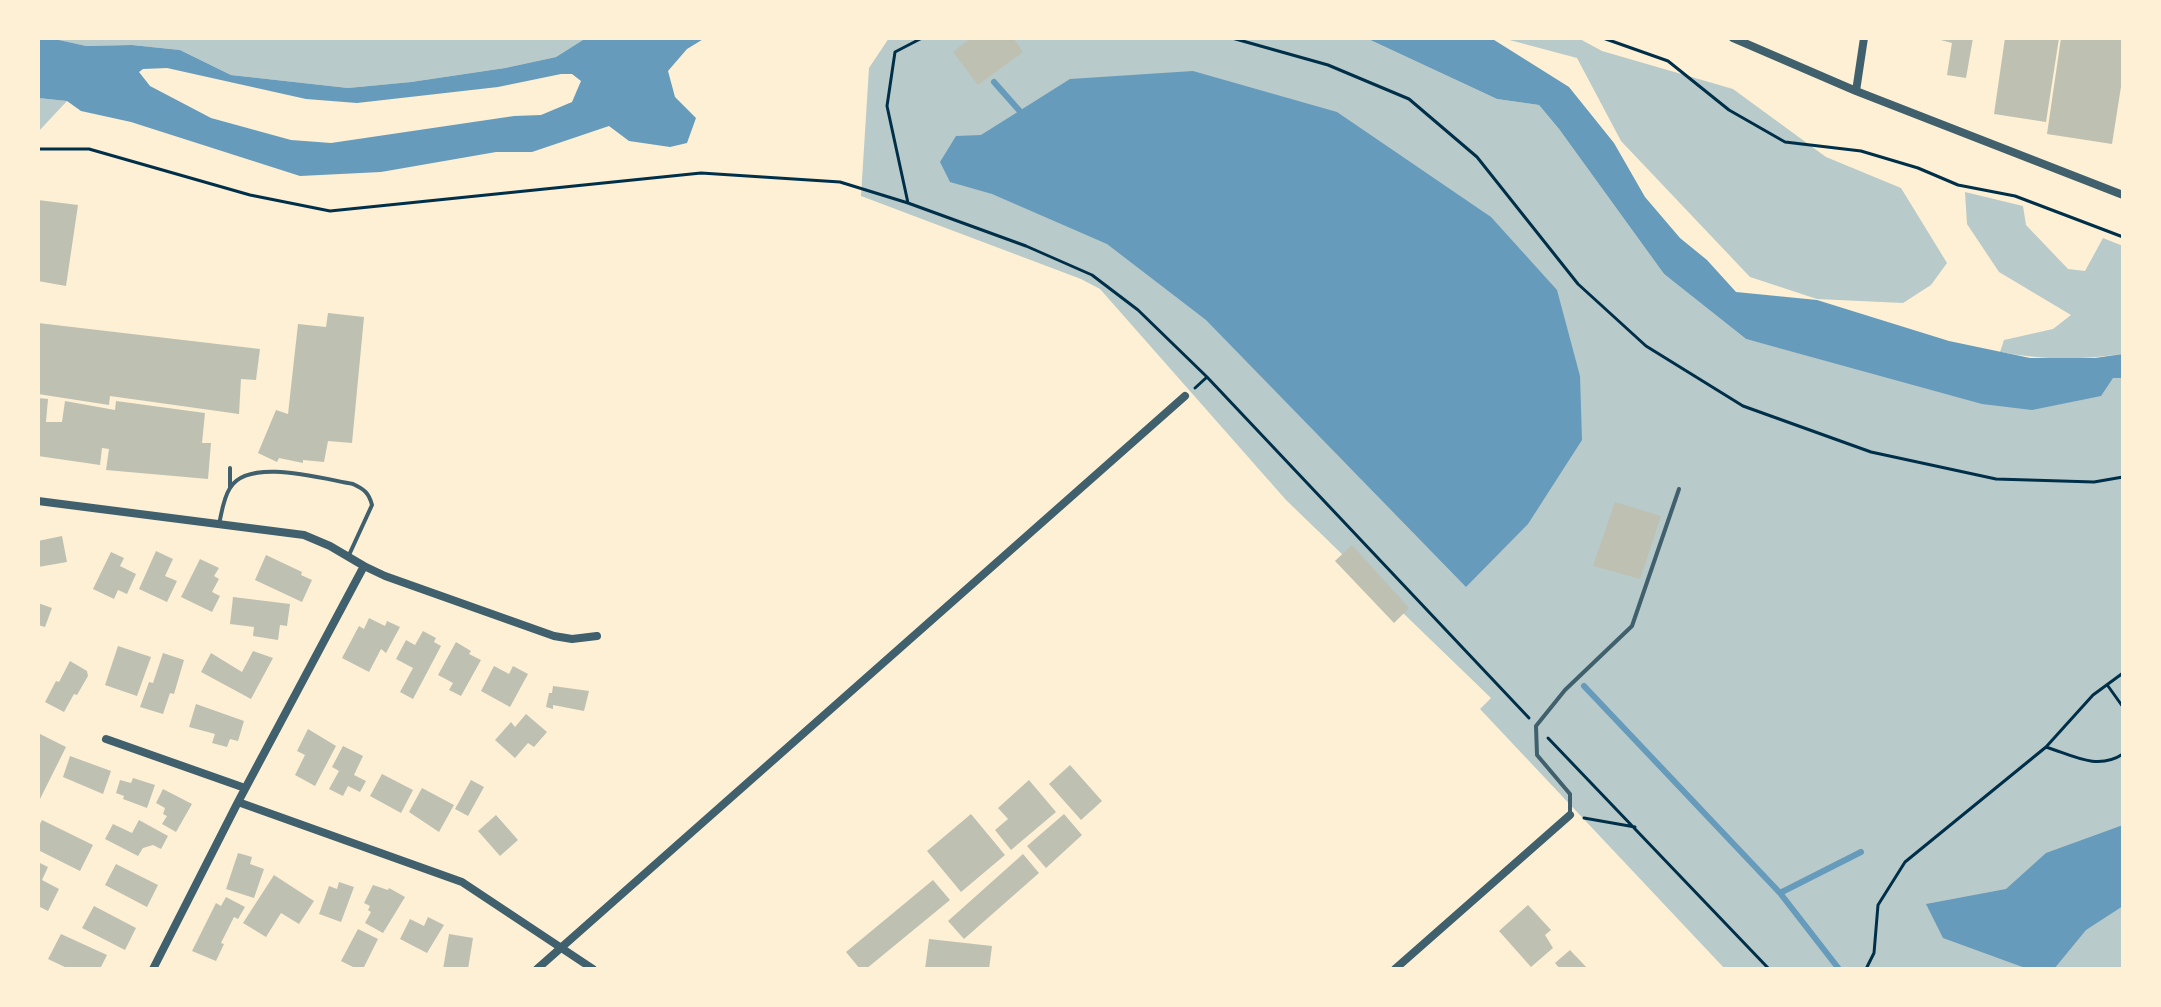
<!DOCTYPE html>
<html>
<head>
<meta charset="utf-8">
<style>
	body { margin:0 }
	#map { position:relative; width:2161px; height:1007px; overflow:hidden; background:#fdf0d5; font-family:"Roboto Condensed",sans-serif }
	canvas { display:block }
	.frame { position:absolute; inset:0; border:40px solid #fdf0d5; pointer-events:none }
</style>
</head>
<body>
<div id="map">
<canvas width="2161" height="1007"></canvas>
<div class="frame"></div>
</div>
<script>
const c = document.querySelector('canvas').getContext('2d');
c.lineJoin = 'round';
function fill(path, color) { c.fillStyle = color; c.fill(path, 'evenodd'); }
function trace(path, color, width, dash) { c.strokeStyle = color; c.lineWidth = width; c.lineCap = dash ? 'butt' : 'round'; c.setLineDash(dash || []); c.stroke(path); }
const green = new Path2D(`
	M50,38H586L556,57L505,68L411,82L348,88L231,75L180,50L132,45L85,46Z
	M889,38H1366L1497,99L1539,105L1559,129L1664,274L1746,339L1880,374L2123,378V969H1725L1480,709L1491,698L1286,500L1100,289L1081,279L861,196L869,68Z
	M1502,38H1578L1602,51L1733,89L1826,157L1901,188L1947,263L1931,285L1903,303L1817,299L1750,277L1621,141L1577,58Z
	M38,98L67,101L38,132Z
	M1965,192L2023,206L2026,225L2068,269L2085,271L2103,238L2123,246V354C2082,360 2041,360 2000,352L2004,340L2053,329L2071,315L1999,272L1967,224Z`);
const water = new Path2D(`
	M38,38H50L86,46L132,45L180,50L231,75L348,88L411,82L505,68L556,57L586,38H705L687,49L668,71L675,97L696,118L687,143L670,147L629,141L609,126L532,152H496L381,172L300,176L131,122L81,111L67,101L38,98ZM167,68L306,99L357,103L498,87L561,74H572L581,81L572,102L541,115L514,116L331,143L291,140L211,118L150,86L139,72L143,69Z
	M1366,38H1491L1569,87L1614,143L1645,197L1680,238L1707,260L1736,292L1817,300L1949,341L2030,358H2095L2123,354V378H2113L2101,396L2032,410L1982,404L1746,339L1664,274L1559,129L1539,105L1497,99Z
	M1193,71L1337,112L1491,217L1557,290L1580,376L1582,440L1528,524L1466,587L1206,320L1107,244L992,194L950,182L940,162L956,136L981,135L1070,79Z
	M2123,825V906L2086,930L2054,969H2028L1943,938L1926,904L2006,889L2046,853Z`);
const stream = new Path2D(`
	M994,82L1025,117
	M1584,686L1780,893L1839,969
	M1780,893L1861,852`);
const building = new Path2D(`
	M971,38H1013L1023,52L978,85L953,52Z
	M1933,38H1973L1966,78L1947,75L1952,43Z
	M2005,38H2059L2046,122L1994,114Z
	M2061,38H2123V74L2112,144L2047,134Z
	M38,200L78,205L66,286L38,281Z
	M328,313L364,317L352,443L328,441L324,462L303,460V463L279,458L277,462L258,453L276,410L288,414L298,324L326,327Z
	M38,323L260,349L256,380L241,379L239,414L110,396L109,405L38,394Z
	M38,398L48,399L46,422H62L65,401L115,410L116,401L205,413L202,443H211L208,479L106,470L109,449L102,448L100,465L38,456Z
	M1615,502L1661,516L1640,579L1593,566Z
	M62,536L67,562L38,567V541Z
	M1352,545L1409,608L1394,623L1335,561Z
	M156,551L173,559L165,576L177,581L167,602L139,589Z
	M111,552L124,558L120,566L136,574L127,594L118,590L114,599L93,589Z
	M266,555L302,572L301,575L312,580L302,602L255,580Z
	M200,559L219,568L214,576L219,579L212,592L220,596L212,612L181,597Z
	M233,597L290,604L287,626L280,625L278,640L253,636L254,627L230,624Z
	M38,603L52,608L45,627L38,625Z
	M369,618L385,626L387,621L400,627L386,653L381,649L369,672L342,658L359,626L364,629Z
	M423,631L436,638L434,642L441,646L413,699L400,692L413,668L396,659L406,640L415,645Z
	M456,642L471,651L469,654L481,660L461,696L449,690L453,683L438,675Z
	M118,646L151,657L137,696L105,685Z
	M253,651L273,658L251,699L201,672L211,653L242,672Z
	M163,653L184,660L174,694L170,693L163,714L140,707L149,682L153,683Z
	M70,661L87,671L88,676L77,695L74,694L64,712L45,702L56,681L59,682Z
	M494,666L509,674L513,666L528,674L510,707L481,691Z
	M553,686L589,691L584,711L553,705V709L546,707L549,693H552Z
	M196,704L244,721L238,741L230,739L227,747L212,743L215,734L189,727Z
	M526,714L547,732L534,747L528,743L515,758L495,740L511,722L515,727Z
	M308,729L336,746L315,786L295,775L305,755L297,751Z
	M38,733L66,747L38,803Z
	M343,746L363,756L354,775L366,781L360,792L348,786L343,796L329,789L339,771L332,767Z
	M70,756L111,771L103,794L63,777Z
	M1070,765L1102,801L1081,820L1049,784Z
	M382,774L413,790L401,813L370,796Z
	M133,778L155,785L147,808L123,799L124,796L116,793L120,780L131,783Z
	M471,780L484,787L468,816L455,809Z
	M1029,780L1056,812L1011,850L995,830L1008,819L998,808Z
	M422,788L454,805L439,832L409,812Z
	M163,789L192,804L176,832L162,824L167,816L163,814L165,808L156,803Z
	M971,814L1005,855L961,892L927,851Z
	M1064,814L1082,835L1046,868L1027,846Z
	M496,815L518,840L500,856L478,831Z
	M42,820L93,845L80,871L38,850V828Z
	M139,820L168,836L161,849L153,845L143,848L138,856L105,839L113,824L132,833Z
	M238,853L252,857L250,864L264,869L254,898L226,889Z
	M1023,854L1039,873L964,939L948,921Z
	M38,862L48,867L42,880L59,889L48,911L38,906Z
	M116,864L158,885L147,907L105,885Z
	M274,875L314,901L299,924L281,913L266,937L243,923Z
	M933,880L950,900L866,969H860L846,952Z
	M339,882L354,887L341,922L319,914L329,886L337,889Z
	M373,885L388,890L389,888L405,897L383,933L365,923L371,912L368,910L370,906L364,903Z
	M226,897L245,907L238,919L234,917L221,943L224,944L216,961L192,951L216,903L221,906Z
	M1528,905L1551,930L1545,935L1553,948L1531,967L1499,931Z
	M94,906L136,928L125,950L82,928Z
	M428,917L444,925L427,953L400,939L410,919L424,926Z
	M358,929L378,939L363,969H357L341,961Z
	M61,934L107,955L100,969H69L48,959Z
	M449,934L473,938L468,969H443Z
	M929,939L992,946L989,969H925Z
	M1570,950L1588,969H1560L1555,963Z`);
const path = new Path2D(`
	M1232,38L1328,65L1409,99L1477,157L1578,284L1646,346L1743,406L1871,452L1996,479L2094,482L2123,477
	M1603,38L1668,61L1729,110L1785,142L1861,151L1918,168L1958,185L2015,196L2123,237
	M38,149H89L250,195L330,211L701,173L840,182L908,203L1026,246L1092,275L1138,310L1207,377L1529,718
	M908,203L887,106L895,52L922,38
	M1195,388L1207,377
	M2108,686L2123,707
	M1548,738L1769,969
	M2046,747C2072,755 2097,771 2123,754
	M1584,818L1635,827
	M1866,969L1874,953L1878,905L1905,862L2046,747L2093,695L2123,673`);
const service = new Path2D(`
	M230,468V487
	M219,524C222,512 223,499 230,488C248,457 323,479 353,484C364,489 369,493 372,505L349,555
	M1570,815V794L1537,755L1536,726L1565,690L1632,626L1679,489`);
const minor = new Path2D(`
	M1733,38L1856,91L2123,195
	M1856,91L1864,38
	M38,501L304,535L330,546L364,566L238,802L153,969
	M364,566L385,576L554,636L572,639L597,636
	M106,739L245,788
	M238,802L462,882L593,969
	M537,969L1185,396
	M1395,969L1570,815`);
fill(green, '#b9caca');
fill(water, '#669bbc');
trace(stream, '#669bbc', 6);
fill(building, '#bec0b2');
trace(path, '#003049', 3);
trace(service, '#3f606c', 4);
trace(minor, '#3f606c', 8);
</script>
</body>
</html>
